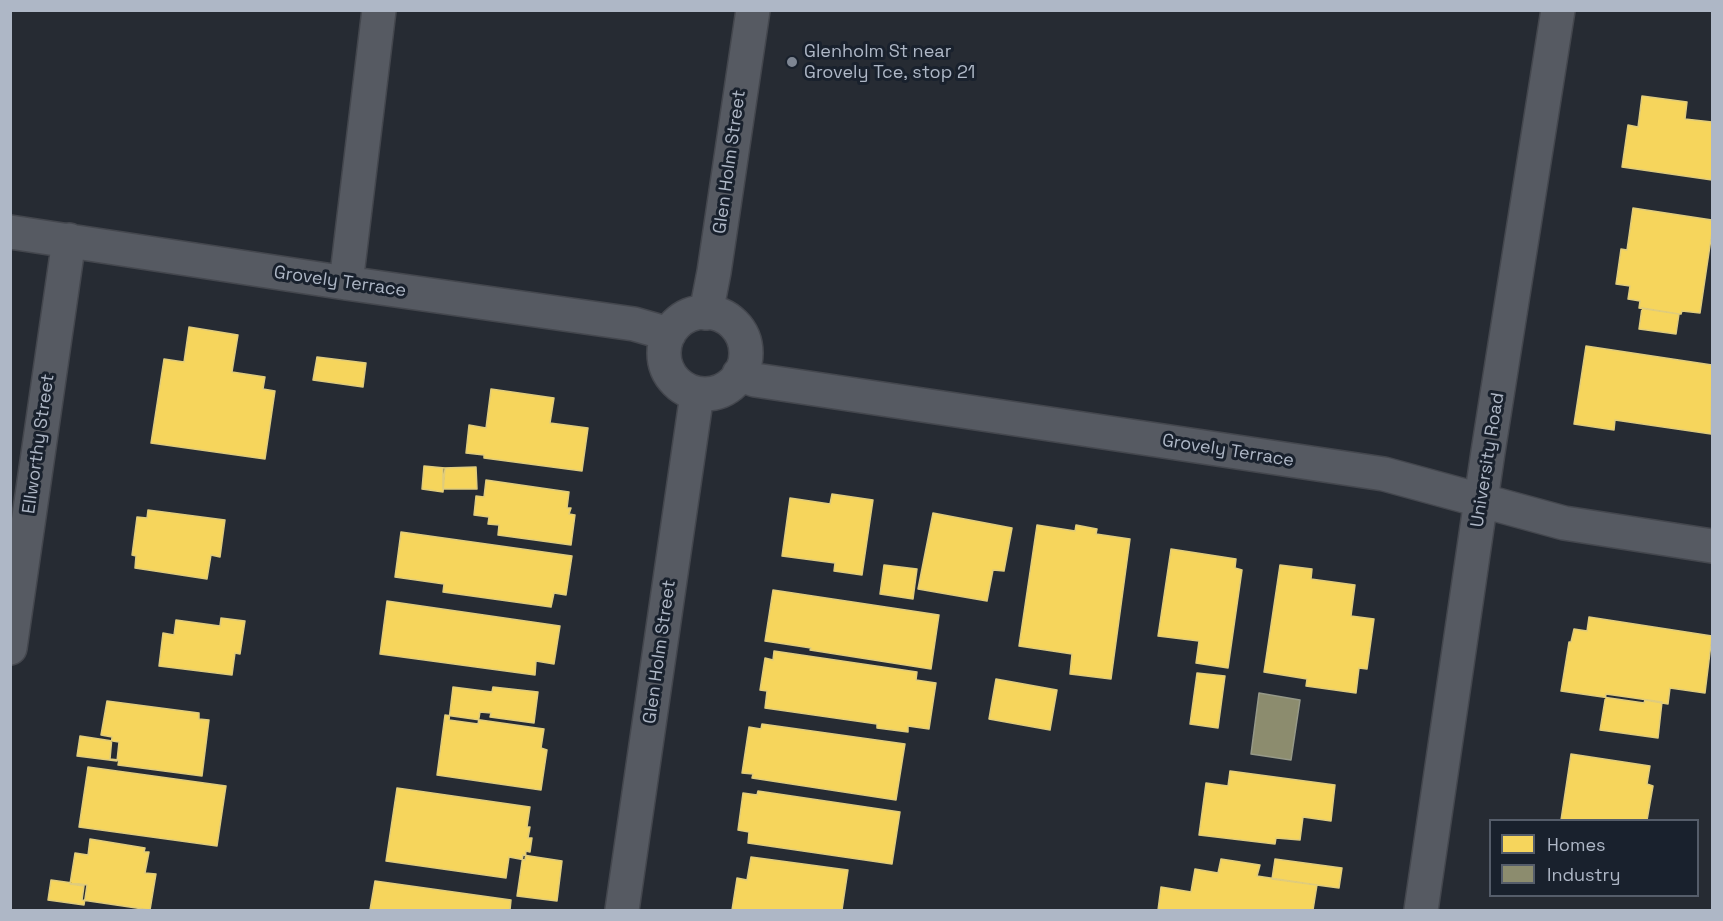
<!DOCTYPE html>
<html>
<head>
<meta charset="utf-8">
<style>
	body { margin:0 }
	#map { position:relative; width:1723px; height:921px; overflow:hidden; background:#262b33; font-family:"Space Grotesk",sans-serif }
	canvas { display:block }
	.frame { position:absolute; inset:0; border:12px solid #aeb7c6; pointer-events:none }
	.legend { position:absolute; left:1489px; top:819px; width:210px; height:78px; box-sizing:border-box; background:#19212d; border:2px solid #555d6a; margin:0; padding:8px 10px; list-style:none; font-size:18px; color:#aeb7c6 }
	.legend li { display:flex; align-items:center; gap:12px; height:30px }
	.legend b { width:30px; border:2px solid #555d6a }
</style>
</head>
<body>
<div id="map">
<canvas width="1723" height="921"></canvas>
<div class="frame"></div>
<ul class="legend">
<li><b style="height:16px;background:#f6d55c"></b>Homes</li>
<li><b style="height:16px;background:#8c8c6e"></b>Industry</li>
</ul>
</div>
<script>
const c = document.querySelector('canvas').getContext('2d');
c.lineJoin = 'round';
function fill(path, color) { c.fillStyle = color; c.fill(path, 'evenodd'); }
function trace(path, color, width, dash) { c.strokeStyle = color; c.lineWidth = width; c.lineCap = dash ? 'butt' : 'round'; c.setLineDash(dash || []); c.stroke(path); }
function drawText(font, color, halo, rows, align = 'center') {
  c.font = font + ' "Space Grotesk",sans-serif'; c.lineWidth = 6; c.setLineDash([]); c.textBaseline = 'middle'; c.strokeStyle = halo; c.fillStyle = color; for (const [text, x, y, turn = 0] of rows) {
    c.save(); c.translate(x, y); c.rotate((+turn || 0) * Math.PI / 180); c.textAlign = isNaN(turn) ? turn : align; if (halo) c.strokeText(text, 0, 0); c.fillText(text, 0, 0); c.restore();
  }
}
const homes = new Path2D(`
	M1642,96L1687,102L1685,119L1712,122V180L1622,167L1628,125L1638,127Z
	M1633,208L1712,220V232L1700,313L1682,311L1681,314H1679L1639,308L1640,301L1628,299L1630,286L1616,284L1621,249L1627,250Z
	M1642,308L1679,314L1676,334L1639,329Z
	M189,327L238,335L232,372L265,377L263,389L275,391L265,459L151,443L164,359L184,362Z
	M1586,346L1712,365L1711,434L1615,420L1614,430L1574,424Z
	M317,357L366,363L363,387L313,380Z
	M491,389L554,398L550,423L588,428L582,471L484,458V455L466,453L469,425L486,428Z
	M424,466L445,468L443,492L422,489Z
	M476,467L477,489H443V468Z
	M486,480L569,492L567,508H571L569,514L575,515L571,545L498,535L499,525L488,524L489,517L474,515L476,496L484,497Z
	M832,494L873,500L862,575L834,571L835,563L782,556L790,498L830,504Z
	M148,510L225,520L220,557L211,555L207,579L135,568L136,556L132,555L137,517L147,518Z
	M933,513L1012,528L1004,571L993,570L987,601L918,589Z
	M1037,525L1075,531L1076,525L1097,529L1096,534L1130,539L1111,679L1070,674L1072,654L1019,646Z
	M401,532L572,556L566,595L554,593L551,607L443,592L444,584L395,577Z
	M1171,549L1236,559L1235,568L1242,570L1228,668L1196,663L1199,641L1158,636Z
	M884,565L917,569L913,599L880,594Z
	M1280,565L1312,569L1311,579L1355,585L1351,616L1374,619L1367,669L1359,668L1356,693L1306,686L1307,679L1264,672Z
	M773,590L939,615L931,669L810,650L811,648L765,641Z
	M387,601L560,626L554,664L536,661L535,675L380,654Z
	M1589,617L1712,636L1705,693L1670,688L1668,704L1645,700L1644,703L1561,691L1569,642H1571L1574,629L1587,631Z
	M221,618L245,621L240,654L235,653L232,675L159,666L163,633L174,635L176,620L220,626Z
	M774,651L917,672L916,680L936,683L929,729L908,726V732L877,728V724L765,708L767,691L760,690L765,658L773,660Z
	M1197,673L1225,676L1218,728L1190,724Z
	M996,679L1057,690L1050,730L989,719Z
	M453,687L492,692L493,687L538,692L534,723L490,717L491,713L480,712L478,724L449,720Z
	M1606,694L1662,702L1658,738L1600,730Z
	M107,701L199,713V719L209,720L202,776L118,765L119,760L110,759L112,737L101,735Z
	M445,715L544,729L541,748L547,750L541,790L437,775Z
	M762,724L905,744L896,800L752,778L753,774L742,773L749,727L761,729Z
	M80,736L119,742L117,761L77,756Z
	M1571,754L1650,766L1647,784L1653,786L1647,820H1561Z
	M88,767L226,786L217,846L79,827Z
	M1230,771L1335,785L1331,821L1303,817L1300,840L1276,838L1275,844L1199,835L1206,783L1228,786Z
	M397,788L530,807L527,827H530L528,838H532L530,852L526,851L525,860L509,857L506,878L386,861Z
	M758,791L900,812L892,864L748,843L749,832L738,830L743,793L757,795Z
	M90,839L145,848L144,852H149L145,873L156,874L150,910L82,900L84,886L70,884L75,853L88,855Z
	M523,855L562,861L557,901L517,896Z
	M751,857L848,870L842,910H732L737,878L747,880Z
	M1221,859L1260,865L1257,876L1317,885L1313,910H1158L1161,887L1191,892L1195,869L1218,873Z
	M1275,859L1342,868L1339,888L1272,879Z
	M51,880L87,885L84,905L48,900Z
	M375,881L511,900L510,910H370Z`);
const industry = new Path2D(`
	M1259,693L1300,700L1291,760L1251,754Z`);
const minor = new Path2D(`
	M10,232L346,283L634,324L669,334
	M346,283L379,10
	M664 353a41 41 0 1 1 82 0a41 41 0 1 1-82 0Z
	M706,313L714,272L753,10
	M739,374L755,380L1384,474L1564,523L1712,546
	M10,648L69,240
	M622,910L697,394
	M1421,910L1488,452L1558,10`);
const markers = [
	[792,62,6,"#7e8693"]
];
const poiNames = [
	["Glenholm St near",804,52],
	["Grovely Tce, stop 21",804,73]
];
const streetNames = [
	["Glen Holm Street",730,162,-82],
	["Grovely Terrace",340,282,8],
	["Ellworthy Street",39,444,-82],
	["Grovely Terrace",1228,451,9],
	["University Road",1488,460,-81],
	["Glen Holm Street",660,652,-82]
];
fill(homes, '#f6d55c');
trace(homes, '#e0cc7c', 1.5);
fill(industry, '#8c8c6e');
trace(industry, '#969988', 1.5);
trace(minor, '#44474e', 36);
trace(minor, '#565a62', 33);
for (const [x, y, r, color] of markers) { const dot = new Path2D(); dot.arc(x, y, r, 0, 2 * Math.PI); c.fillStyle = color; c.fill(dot); trace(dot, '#19212d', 2); }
drawText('18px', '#aeb7c6', '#19212d', poiNames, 'left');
drawText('18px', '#aeb7c6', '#19212d', streetNames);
</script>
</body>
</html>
